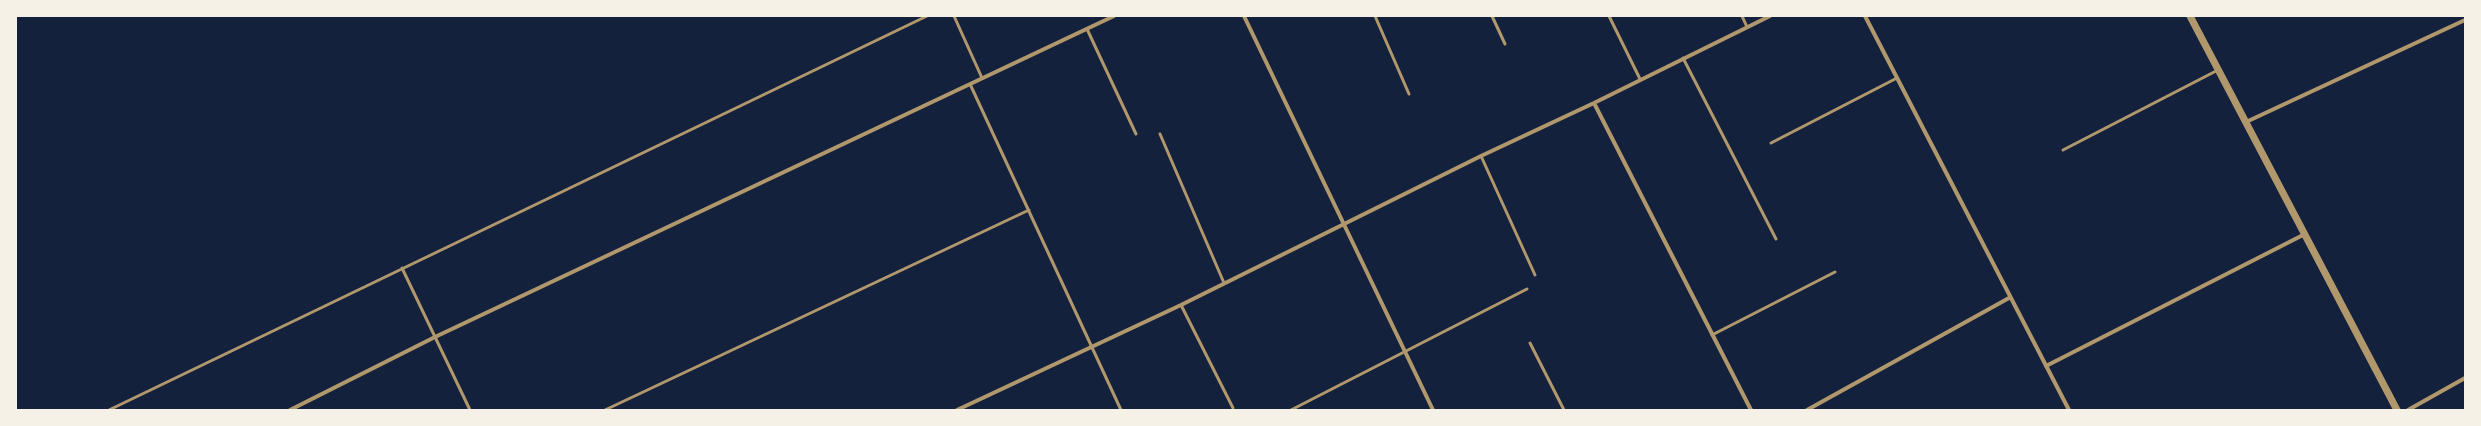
<!DOCTYPE html>
<html>
<head>
<meta charset="utf-8">
<style>
	body { margin:0 }
	#map { position:relative; width:2481px; height:426px; overflow:hidden; background:#14213d; font-family:Roboto,sans-serif }
	canvas { display:block }
	.frame { position:absolute; inset:0; border:17px solid #f6f1e7; pointer-events:none }
</style>
</head>
<body>
<div id="map">
<canvas width="2481" height="426"></canvas>
<div class="frame"></div>
</div>
<script>
const c = document.querySelector('canvas').getContext('2d');
c.lineJoin = 'round';
function trace(path, color, width, dash) { c.strokeStyle = color; c.lineWidth = width; c.lineCap = dash ? 'butt' : 'round'; c.setLineDash(dash || []); c.stroke(path); }
const service = new Path2D(`
	M954,16L982,78
	M1375,16L1409,94
	M1492,16L1505,44
	M1609,16L1640,79
	M1742,16L1747,27
	M1087,29L1136,134
	M1683,58L1776,239
	M970,84L1121,410
	M1160,134L1224,283
	M1771,143L1897,78
	M2063,150L2218,70
	M1481,156L1535,275
	M402,268L470,410
	M1181,305L1233,408
	M1712,335L1835,272
	M1530,343L1564,410
	M109,410L927,16
	M605,410L1029,210
	M1291,410L1527,289`);
const minor = new Path2D(`
	M1244,16L1433,410
	M1865,16L2069,410
	M1594,103L1751,410
	M2246,122L2465,20
	M2046,366L2305,234
	M290,410L435,337L1114,16
	M957,410L1181,305L1481,156L1594,103L1770,16
	M1807,410L2009,298
	M2408,410L2465,378`);
const tertiary = new Path2D(`
	M2190,16L2397,410`);
trace(service, '#b1986c', 3);
trace(minor, '#b1986c', 4);
trace(tertiary, '#b1986c', 7);
</script>
</body>
</html>
